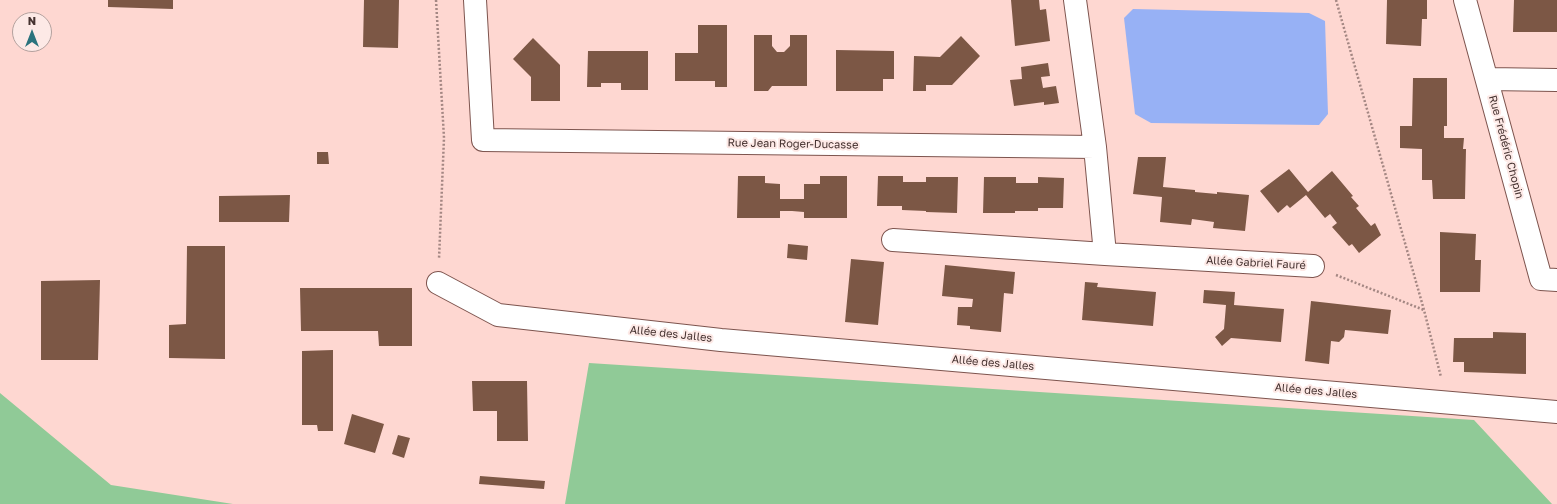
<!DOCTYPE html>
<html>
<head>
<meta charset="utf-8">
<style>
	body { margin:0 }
	#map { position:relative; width:1557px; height:504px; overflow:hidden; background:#fed7d1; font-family:"Golos Text",sans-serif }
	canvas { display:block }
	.north { position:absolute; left:12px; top:12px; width:40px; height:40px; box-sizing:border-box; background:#fde9e6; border:1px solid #b3a09d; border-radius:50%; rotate:0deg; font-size:11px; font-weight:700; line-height:16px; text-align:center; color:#453230 }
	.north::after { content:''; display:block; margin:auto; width:14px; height:18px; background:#2b737d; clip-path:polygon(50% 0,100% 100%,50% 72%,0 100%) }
</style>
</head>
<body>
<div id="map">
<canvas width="1557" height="504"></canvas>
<div class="north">N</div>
</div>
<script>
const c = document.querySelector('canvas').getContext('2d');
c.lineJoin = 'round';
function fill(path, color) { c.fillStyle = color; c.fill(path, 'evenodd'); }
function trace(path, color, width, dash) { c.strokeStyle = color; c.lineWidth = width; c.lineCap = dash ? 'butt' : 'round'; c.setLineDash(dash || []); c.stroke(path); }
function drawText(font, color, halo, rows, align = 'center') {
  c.font = font + ' "Golos Text",sans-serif'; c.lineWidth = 4; c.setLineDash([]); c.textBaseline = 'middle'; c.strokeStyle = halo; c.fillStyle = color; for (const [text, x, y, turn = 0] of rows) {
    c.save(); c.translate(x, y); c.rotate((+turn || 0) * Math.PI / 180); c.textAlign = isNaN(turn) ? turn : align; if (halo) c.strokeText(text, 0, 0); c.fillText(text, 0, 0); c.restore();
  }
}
const green = new Path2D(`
	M589,363L1474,420L1552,504H565Z
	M0,393L111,485L233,504H0Z`);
const water = new Path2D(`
	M1133,9L1309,13L1325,21L1328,114L1319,125L1151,123L1135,114L1124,18Z`);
const building = new Path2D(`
	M108,0H173V9L108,7Z
	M364,0H399L398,48L363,47Z
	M1011,0H1039L1040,10L1046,9L1050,41L1015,46Z
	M1387,0H1427V19H1422L1421,46L1386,44Z
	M1514,0H1557V32H1513Z
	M698,25H727V87H715V81H675V53H698Z
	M754,35H772V46L777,52H784L790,46V35H807V86H772L768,91H754Z
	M961,36L980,56L952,85H926V91H913L914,56L940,57Z
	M533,38L560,65V101H531V77L513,59Z
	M836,50L894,51V79H883V91H836Z
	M588,51H648V90H621V83H601V87H587Z
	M1048,63L1050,76L1041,77L1043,88L1056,86L1059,103L1044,105V102L1014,106L1010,80L1022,79L1021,67Z
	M1413,78H1447V126H1444V138H1464L1463,149H1466L1465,199H1433L1432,180H1422V149L1400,148V126H1412Z
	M317,152H328L329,164H317Z
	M1138,157H1166L1163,187L1195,190V192L1217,194V192L1249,195L1245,231L1213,228L1214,222L1192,219L1191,225L1160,222L1162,197L1133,194Z
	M1289,169L1308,192L1332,171L1353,196L1351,197L1359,206L1356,208L1371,226L1375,223L1381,235L1359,253L1352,244L1349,246L1332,227L1337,223L1330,214L1325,218L1306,195L1290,208L1287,205L1278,213L1260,191Z
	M738,176H765V183L780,184V199H804V184H820V176H847V218H804V212L792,211H780V218H737Z
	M878,176H903V182H926V177H958L957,213L926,212V211L902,210V206H877Z
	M984,177H1016V183H1038V177L1064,178L1063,208H1038V211H1015V213H983Z
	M290,195L289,222H219V196Z
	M1440,232L1476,234L1475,260H1481L1480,292H1440Z
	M788,244L808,246L807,260L787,258Z
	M187,246H225V359L169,358V325L186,324Z
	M851,259L884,262L878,325L845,322Z
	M945,265L1015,272L1013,294L1004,293L1001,332L970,329V326L957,325L958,307H972L973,299L942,296Z
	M100,280L98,360H41V281Z
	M1085,282L1098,283L1097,287L1156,292L1153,326L1082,320Z
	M300,288H412V346H379L378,331H301Z
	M1204,290L1235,292L1234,305L1284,309L1281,342L1231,338L1222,346L1215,337L1224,329L1226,305L1203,303Z
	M1311,301L1391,310L1388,334L1345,330L1344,337L1339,342L1331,341L1329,364L1305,361Z
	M1493,332L1526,333V374L1464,372V362H1453L1454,338H1493Z
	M333,350V431H318L317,425H302V351Z
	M472,381H527L528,441H497V411H473Z
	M352,414L384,424L375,453L344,444Z
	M398,435L410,438L404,458L392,454Z
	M480,476L545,481L544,489L479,484Z`);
const path = new Path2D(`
	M436,0L444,138L439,259
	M1336,0L1424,310L1441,377
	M1336,275L1424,310`);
const minor = new Path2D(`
	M475,0L483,140L1095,147L1075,0
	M1465,0L1541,279L1557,280
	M1488,79L1557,80
	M1095,147L1105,254L1313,266
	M893,240L1105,254
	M438,283L498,315L721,340L1557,412`);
const streetNames = [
	["Rue Jean Roger-Ducasse",793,144,1],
	["Rue Frédéric Chopin",1506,147,75],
	["Allée Gabriel Fauré",1256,263,3],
	["Allée des Jalles",671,334,6],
	["Allée des Jalles",993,363,5],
	["Allée des Jalles",1316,391,5]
];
fill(green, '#90ca97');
fill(water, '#97b1f5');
fill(building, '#7c5745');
trace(minor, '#7d544e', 24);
trace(path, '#a48783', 2.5, [2, 2]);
trace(minor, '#fff', 22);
drawText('11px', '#453230', '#fde9e6', streetNames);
</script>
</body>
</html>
